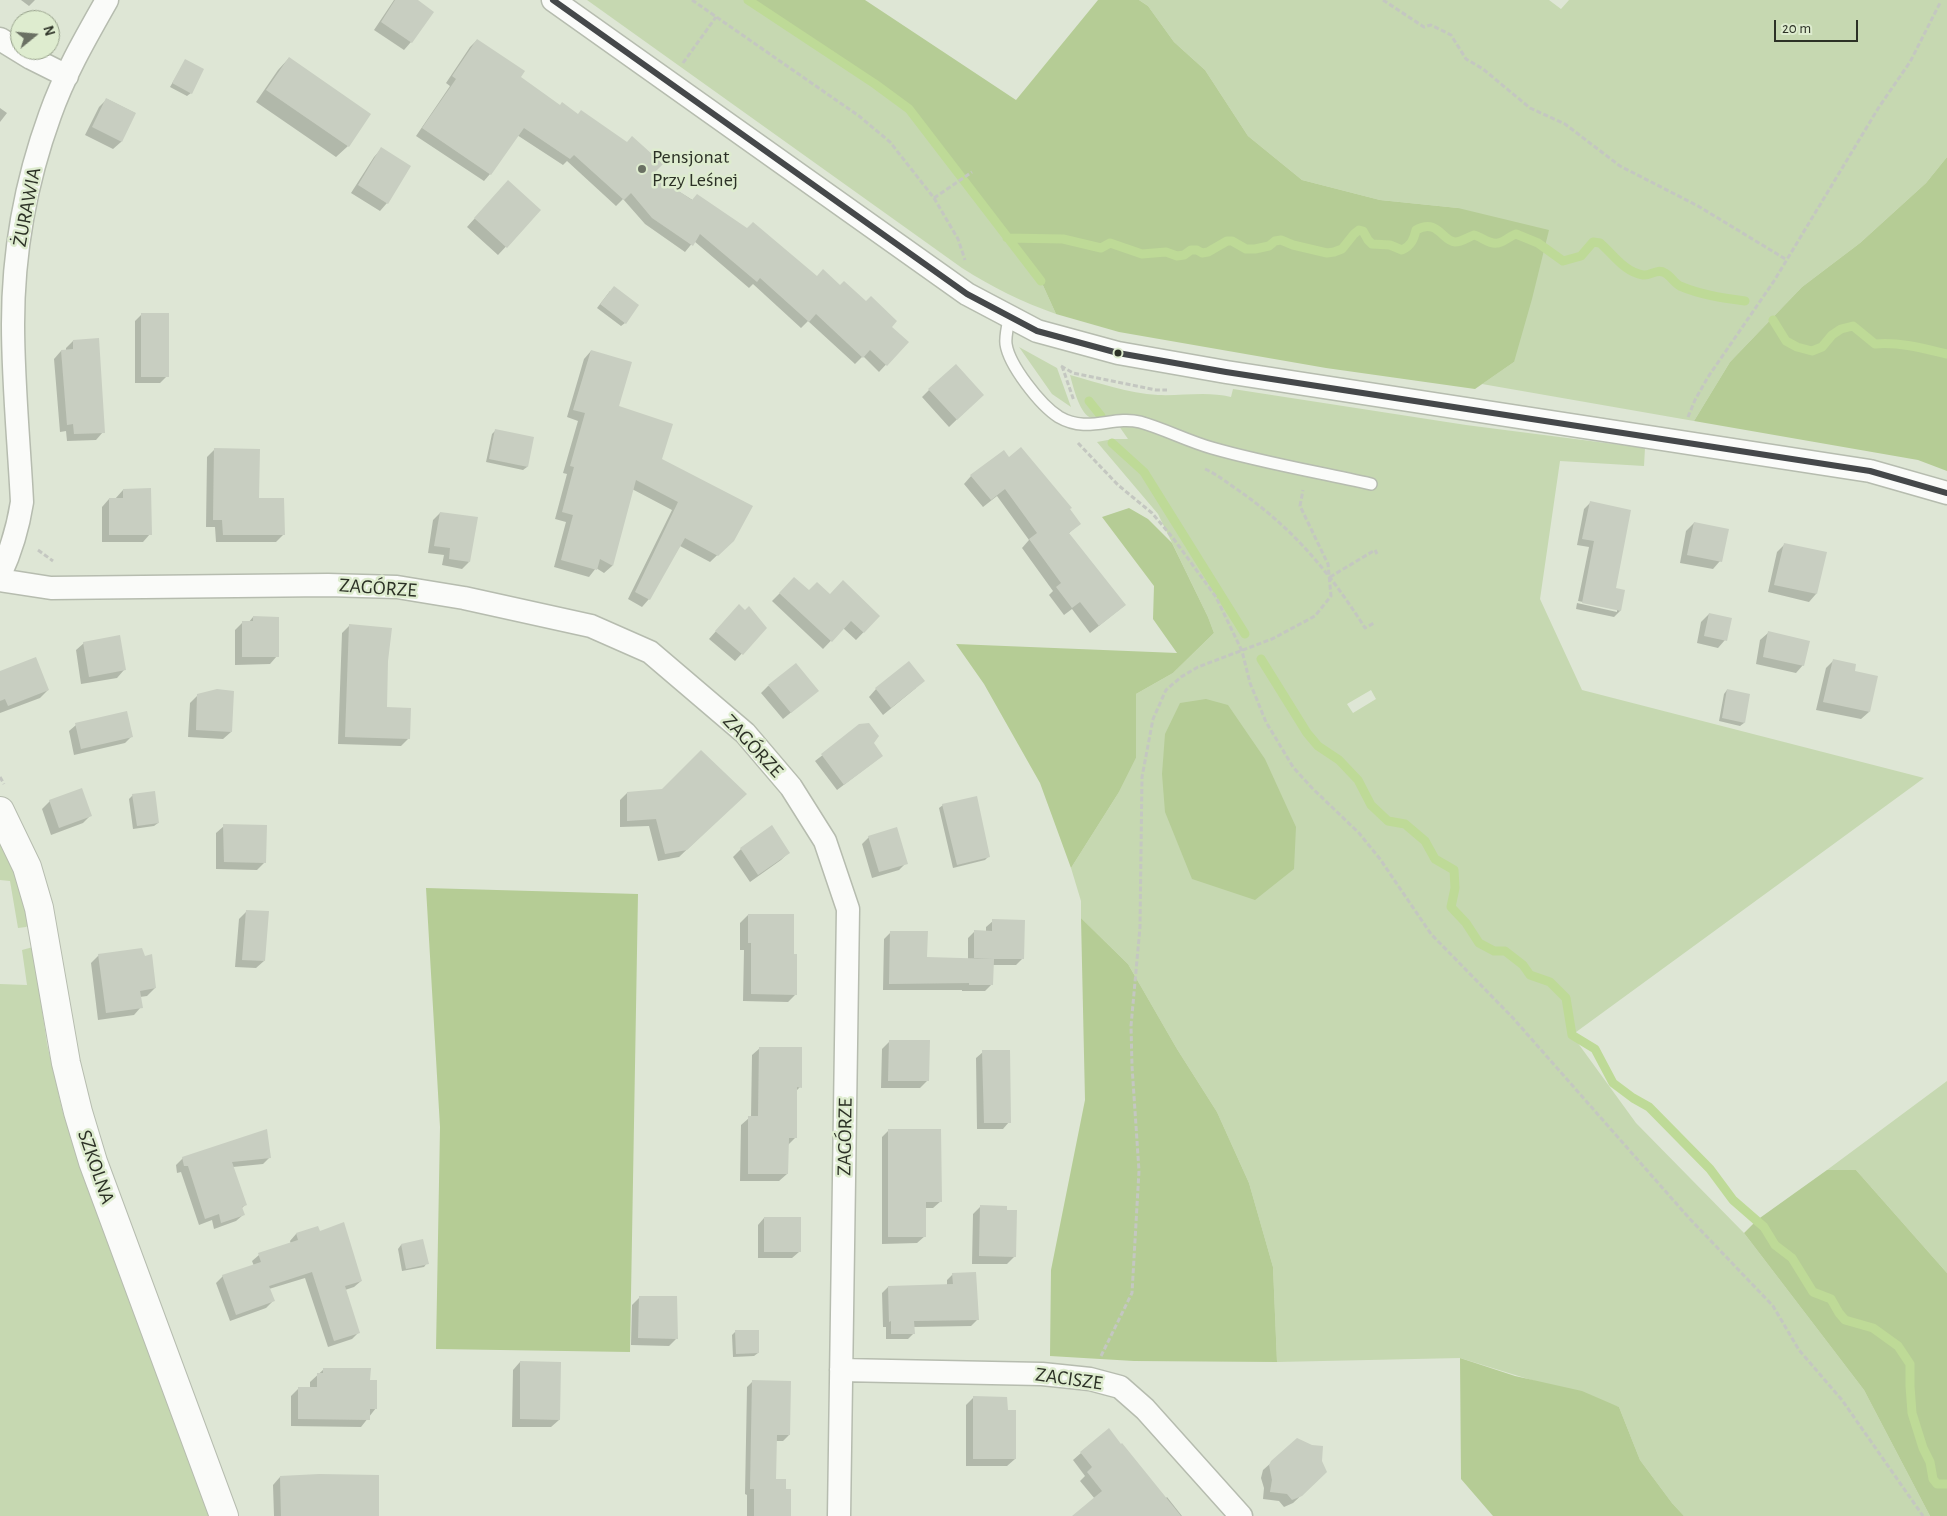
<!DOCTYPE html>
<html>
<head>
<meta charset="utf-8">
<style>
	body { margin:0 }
	#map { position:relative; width:1947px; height:1516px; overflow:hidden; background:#dee6d5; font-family:"Alegreya Sans",sans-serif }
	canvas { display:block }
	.north { position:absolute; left:10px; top:10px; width:50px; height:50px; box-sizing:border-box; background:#deeccf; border:1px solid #97a18b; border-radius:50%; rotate:73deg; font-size:14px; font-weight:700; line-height:20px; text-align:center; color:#2c3126 }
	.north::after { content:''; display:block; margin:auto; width:18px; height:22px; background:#6a7063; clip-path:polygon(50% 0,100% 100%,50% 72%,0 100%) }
	.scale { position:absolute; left:1774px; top:20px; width:84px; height:22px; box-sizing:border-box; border:2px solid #2c3126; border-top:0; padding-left:6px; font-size:15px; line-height:18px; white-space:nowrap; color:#2c3126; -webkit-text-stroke:4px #deeccf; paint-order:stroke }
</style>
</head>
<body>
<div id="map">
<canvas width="1947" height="1516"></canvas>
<div class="north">N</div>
<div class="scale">20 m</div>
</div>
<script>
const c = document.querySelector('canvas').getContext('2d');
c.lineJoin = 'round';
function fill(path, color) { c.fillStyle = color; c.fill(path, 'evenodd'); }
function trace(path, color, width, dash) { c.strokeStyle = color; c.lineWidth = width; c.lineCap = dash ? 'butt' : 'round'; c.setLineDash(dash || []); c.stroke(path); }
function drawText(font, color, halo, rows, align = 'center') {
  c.font = font + ' "Alegreya Sans",sans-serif'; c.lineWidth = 5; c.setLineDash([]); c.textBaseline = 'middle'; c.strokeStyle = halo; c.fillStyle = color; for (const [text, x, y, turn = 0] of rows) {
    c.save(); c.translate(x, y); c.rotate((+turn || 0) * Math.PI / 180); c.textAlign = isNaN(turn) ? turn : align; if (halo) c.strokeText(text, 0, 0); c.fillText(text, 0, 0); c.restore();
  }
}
const green = new Path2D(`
	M587,0H748L875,84L909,109L930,136L1041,281L1056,314C1022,302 992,287 962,268Z
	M1139,0H1549L1561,9L1569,0H1947V157L1926,183L1860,243L1802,287L1730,362L1694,421L1482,384L1514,362L1458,208L1380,200L1302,180L1248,136L1205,70L1174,42L1148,6Z
	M1019,347L1057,368L1071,407L1052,394Z
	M1070,375C1099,383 1128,393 1158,395C1183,396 1207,391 1231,397L1233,389L1466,425L1645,448L1644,466L1560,461L1540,599L1582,690L1924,778L1572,1035L1636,1123L1744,1233L1864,1390L1930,1516H1684L1672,1503L1640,1460L1619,1407L1460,1358L1277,1362L1273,1267L1249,1183L1217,1112L1177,1049L1128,964L1081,918V901L1071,868L1119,792L1136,758V694L1173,673L1214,633L1208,617L1158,514L1097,442L1113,439H1128L1112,416C1106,417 1098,419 1092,418C1080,416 1073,386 1070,375ZM1371,690L1376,699L1353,713L1347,704Z
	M0,840L14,868L31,923L26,927L18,928L10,881L0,880Z
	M33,947L47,1044L62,1109L82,1174L209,1516H0V984L27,985L22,950Z
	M1947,1081V1273L1856,1170H1827Z`);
const forest = new Path2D(`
	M748,0H865L1016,100L1098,0H1139L1148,6L1174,42L1205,70L1248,136L1302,180L1380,200L1458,208L1549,230L1532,299L1514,362L1475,389L1326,368L1119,332L1056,314L1041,281L909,109L875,84Z
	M1947,157V471L1918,460L1694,421L1730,362L1802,287L1860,243L1926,183Z
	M1129,508L1148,519L1172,543L1208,617L1214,633L1173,673L1136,694V758L1119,792L1071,868L1040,783L984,684L956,644L1177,653L1153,619L1154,586L1102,517Z
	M1206,699L1228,705L1265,759L1296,827L1294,869L1255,900L1192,879L1165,812L1162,774L1165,734L1180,703Z
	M426,888L638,894L630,1352L436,1349L440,1127Z
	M1081,918L1128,964L1177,1049L1217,1112L1249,1183L1273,1267L1277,1362L1134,1361L1050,1356L1051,1270L1085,1100Z
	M1827,1170H1856L1947,1273V1516H1930L1864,1390L1744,1233L1757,1220Z
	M1460,1358L1515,1376L1582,1391L1619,1407L1640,1460L1672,1503L1684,1516H1493L1461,1479Z`);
const shadow = new Path2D(`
	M21,0H35L29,6Z
	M394,0H415L411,42L404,50L374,30Z
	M477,40L519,78L651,174L817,278L840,287L907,342L879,372L863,356L855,364L808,321L801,328L753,284L749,288L694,241L685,252L645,224L623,199L616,206L567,161L563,165L517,135L490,174L484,181L416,136L450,86L446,83L470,47Z
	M289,58L348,146L336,157L256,102L278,70Z
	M185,61L191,93L187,96L170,87Z
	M107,99L135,113L121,142L113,149L85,135L99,107Z
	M0,108L7,113L0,122Z
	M381,149L387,203L380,211L351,193L374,157Z
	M501,189L540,210L498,255L467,227Z
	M610,291L625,323L621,326L597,308Z
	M141,315L167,376L160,383H135V321Z
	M73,341L103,432L96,440L67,441L66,431L60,432L54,359L61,351H66V348Z
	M591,351L618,406L660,459L733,540L710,562L680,546L649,599L642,607L628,599L672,510L632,489L612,566L604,573L596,568L589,577L554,567L566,522L555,519L567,474L563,473L578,421L567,417L584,359Z
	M929,390L975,402L949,427L922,397Z
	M496,430L533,438L527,467L523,470L486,462L492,434Z
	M215,449L258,499L284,534L276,542H216L215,527H206L207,457Z
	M1009,459L1069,509L1079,524L1068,534L1125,605L1090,633L1072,609L1064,615L1049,595L1053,591L1022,548L1029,540L997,496L983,507L964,484L971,476Z
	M123,490L150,534L143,542H102V507L109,499H115Z
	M1590,503L1620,611L1614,617L1576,609L1577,603L1617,612V609L1578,601L1589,547L1577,545L1584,509Z
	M440,513L469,562L462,569L442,565L444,555L428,553L433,520Z
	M1694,523L1720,561L1713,569L1680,563L1686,531Z
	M1785,544L1825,553L1816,594L1809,602L1768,592L1777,552Z
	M794,579L809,592L879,616L856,640L843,628L823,649L772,601Z
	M732,613L765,628L735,661L709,639Z
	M1709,614L1725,640L1718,648L1697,643L1701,622Z
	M253,617L277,656L270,664L235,665V630L242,623H248Z
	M349,626L387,661L386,708L409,738L401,746L338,744L342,633Z
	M1768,633L1803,665L1796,673L1756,664L1760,640Z
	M84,643L124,670L117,678L81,684L76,650Z
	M1834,660L1853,672L1869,712L1861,719L1816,710L1826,668Z
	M0,673L48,690L40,698L0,713Z
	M768,686L817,691L783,719L761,693Z
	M916,688L883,715L869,697L876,689Z
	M1727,690L1749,695L1744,723L1740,726L1719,721L1724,694Z
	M198,695L231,732L223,739L188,737L190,703Z
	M76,725L132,736L125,743L74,755L69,731Z
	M860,726L882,756L837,790L815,761Z
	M627,793L738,801L679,857L658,861L649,826L620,827V800Z
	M133,795L158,823L154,826L133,829L129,799Z
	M50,801L91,815L83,823L51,835L42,809Z
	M943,805L989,856L985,860L953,868L939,808Z
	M224,826L265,862L257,870L216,869V833Z
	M772,827L788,853L781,860L750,882L733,857L741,849Z
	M869,837L906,863L899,870L872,878L862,844Z
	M247,911L264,961L256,968L235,967L239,919Z
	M748,915L793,956L795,995L788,1002L743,1001L744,950H740V923Z
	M993,921L1023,958L1016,965H992V984L985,991H962V990H883L884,939L891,932L926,958L968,960V938L974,932H986V927Z
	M99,955L155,988L147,996L140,997L141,1007L134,1015L98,1020L91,963Z
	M890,1041L928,1080L920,1088H881L882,1049Z
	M760,1048L800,1087L795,1092L796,1137L788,1145L787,1174L779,1181H740L741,1125L749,1118H751L752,1055Z
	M983,1052L1009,1122L1003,1129H977L976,1058Z
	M889,1130L941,1201L933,1208H925V1236L917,1243L882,1244V1137Z
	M270,1157L263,1164L233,1167L245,1205L241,1209L243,1215L236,1221L214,1229L212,1220L199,1225L181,1172L177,1173L176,1165L183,1158Z
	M980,1207L1015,1256L1007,1264H972L973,1214Z
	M764,1218L799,1252L792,1258H758V1225Z
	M319,1233L361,1281L354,1287L345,1290L358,1333L352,1339L328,1347L305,1278L269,1289L273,1301L266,1308L230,1321L216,1283L223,1276L254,1266L252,1261L259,1255L291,1244L290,1241L296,1234Z
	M422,1240L427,1263L424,1267L402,1271L398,1249L401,1245Z
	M953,1274L977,1320L971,1326L913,1327L914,1333L908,1339H886V1327H883L882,1293L888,1287L947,1286V1280Z
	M640,1297L676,1339L669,1346L631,1345L632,1305Z
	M736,1331L758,1353L754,1356L733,1357L732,1335Z
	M520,1362L559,1420L551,1427H512L513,1370Z
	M324,1369L369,1381L376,1408L361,1427L291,1426V1396L299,1388H310V1382Z
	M753,1381L789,1435L783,1441H775V1480L785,1490L790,1516H747V1495L745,1494L747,1387Z
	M974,1397L1015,1459L1007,1466H966V1405Z
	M1081,1453L1165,1499L1167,1497L1182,1516H1074L1095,1499L1080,1481L1085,1476L1073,1460Z
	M1272,1462L1318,1480L1293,1503L1284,1507L1279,1501L1263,1499L1264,1488L1261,1478L1263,1470Z
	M280,1477L378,1516H274L273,1485Z`);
const stream = new Path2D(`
	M748,0L875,84L909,109L1041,281
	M1007,238L1063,239L1101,248L1110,243L1142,254L1166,252L1177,256L1184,255L1191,250H1197L1202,253L1208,252L1227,241H1232L1246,249H1255L1269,246L1275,241L1281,240L1293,245L1327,253L1334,252L1342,249L1354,234L1359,230L1363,231L1368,240L1372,244L1390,245L1402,250C1411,246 1414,239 1416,230C1438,218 1442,241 1455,242C1462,242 1468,237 1474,235C1482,237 1490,245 1498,243C1504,242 1510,236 1516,234L1538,243L1563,261L1581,256L1593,242L1600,243C1613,254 1624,272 1643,275C1651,276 1657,268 1665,273C1671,276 1674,283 1680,286C1701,295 1723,298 1745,301
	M1773,320L1786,341L1797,347L1812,351L1822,347L1832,335L1841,329L1853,326L1875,344C1901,342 1922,348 1947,354
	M1089,401L1101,416
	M1112,443L1144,472L1245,634
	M1261,659L1307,733L1318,746L1339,760L1358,780L1371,805L1388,821L1405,824L1425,841L1435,859L1454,870L1455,888L1451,907L1466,923L1479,943L1494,951H1505L1523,965L1530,975L1550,982L1566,998L1572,1035L1595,1049L1613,1083L1633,1098L1649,1107L1710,1169L1733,1200L1764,1227L1775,1245L1792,1258L1813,1292L1831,1299L1839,1313L1845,1320L1873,1328L1898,1346L1910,1364V1386L1912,1413L1923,1448L1930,1462L1933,1479L1937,1484H1947`);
const building = new Path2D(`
	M395,0H418L434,12L412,43L381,22Z
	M477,39L525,71L521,77L560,105L562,102L578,114L581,110L627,142L632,136L663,164L653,174L692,200L697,194L747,228L753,222L817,276L823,269L840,285L844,281L866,301L871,296L897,321L892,327L909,342L887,366L870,350L863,358L816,314L809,322L760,278L757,282L700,234L693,246L652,218L631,193L624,200L574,155L570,159L524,128L491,175L422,128L456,79L452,76Z
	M289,57L371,114L349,147L266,90Z
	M185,59L204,69L192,94L172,83Z
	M106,98L136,113L122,142L92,127Z
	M381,147L411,166L388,204L358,185Z
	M508,180L541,210L507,248L474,218Z
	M614,286L639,305L626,324L600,304Z
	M141,313H169V377H141Z
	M99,338L105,433L74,434L73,424L67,425L61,350L73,349V340Z
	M591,350L632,362L619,406L673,424L662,459L753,506L734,541L718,556L685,538L650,600L635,592L678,502L636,480L613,566L600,559L597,570L561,560L573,515L562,512L574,467L570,466L585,413L573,410Z
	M956,364L984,395L957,420L928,389Z
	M495,429L534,437L528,467L489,459Z
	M1021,447L1072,508L1070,509L1081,524L1069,533L1126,605L1099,626L1080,602L1072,608L1056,587L1061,583L1029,539L1037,533L1005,489L991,500L970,475L1004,450L1009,457Z
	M214,448L260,449L259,498H284L285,535H223L222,520H213Z
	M151,488L152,535H109V498H123V489Z
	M1590,501L1631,510L1616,588L1625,590L1621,611L1582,603L1594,541L1582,539Z
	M440,512L478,517L470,562L449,559L450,548L434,546Z
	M1694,522L1729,529L1722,562L1687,555Z
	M1784,543L1827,552L1817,594L1774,585Z
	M794,577L809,590L817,582L830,594L843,580L880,616L864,633L851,621L832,642L779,593Z
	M739,604L745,610L749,606L767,628L743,655L715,631Z
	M1709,613L1732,618L1727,641L1704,636Z
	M253,616L279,617V657H242V621H253Z
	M349,624L392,628L388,661L387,707L411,708L410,739L345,737Z
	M1768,631L1810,641L1804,666L1763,657Z
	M120,635L126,670L89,677L83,642Z
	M36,657L49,690L8,706L5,699L0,701V671Z
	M1833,659L1856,664L1855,671L1878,676L1870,712L1823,702Z
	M909,661L925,681L891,708L875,688Z
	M796,663L819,691L791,713L768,685Z
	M217,689L234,691L232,732L196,730L197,694Z
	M1727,689L1750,694L1745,723L1722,718Z
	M127,711L133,737L81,749L75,723Z
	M869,723L879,736L874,743L883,756L844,785L821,754L859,724Z
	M701,750L747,794L687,850L665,854L656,819L627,821V792L662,789Z
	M82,788L92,816L59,828L49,800Z
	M155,791L159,823L137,826L132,794Z
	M977,796L990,857L957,865L942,804Z
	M223,824L267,825L266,863L224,862Z
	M772,825L790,853L758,875L740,848Z
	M897,827L908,864L879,872L868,836Z
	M246,910L269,911L265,961L242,960Z
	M748,914H794V954H797V995L751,994V943H748Z
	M992,919L1025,920L1024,959H974V930L992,931Z
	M890,931H928L927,957L994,959L993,985H969V983L889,984Z
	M142,948L145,956L152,954L156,988L140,991L143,1008L106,1013L98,954Z
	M889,1040H930L929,1081H888Z
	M759,1047H802V1088L797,1087V1138H789L788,1174H748V1116H758Z
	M982,1050H1010L1011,1123H984Z
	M267,1129L271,1158L232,1162L247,1205L242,1207L245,1215L221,1223L219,1214L205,1219L188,1166H184L182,1157Z
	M888,1129H941L942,1202H926V1237H888Z
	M980,1205L1007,1206V1210H1017L1016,1257L979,1256Z
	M764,1217H801V1252H764Z
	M344,1222L362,1281L345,1286L360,1333L334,1341L312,1272L269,1286L275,1301L236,1315L222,1275L261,1262L258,1253L298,1240L296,1233L318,1226L320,1231Z
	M423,1239L429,1264L406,1269L401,1244Z
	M976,1272L979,1320L914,1321L915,1334H891V1321L889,1322L888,1286L953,1284L952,1273Z
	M639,1296H677L678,1339L638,1338Z
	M735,1330H759V1353L736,1354Z
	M520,1361L561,1362L560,1420L520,1419Z
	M323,1368H371L370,1380H377V1409H370V1420L298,1419V1387H317V1373H323Z
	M752,1380L791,1381L790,1435H777L776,1479H786V1489H791V1516H754V1489H750Z
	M973,1396L1007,1397L1008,1410H1016V1459H973Z
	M1109,1428L1121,1444L1122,1443L1181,1516H1072L1102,1491L1087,1472L1092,1467L1080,1452Z
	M1297,1438L1312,1445L1323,1446L1322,1461L1327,1472L1302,1496L1292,1500L1287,1494L1270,1492L1272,1480L1269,1465L1271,1461Z
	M319,1474L379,1475V1516H281L280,1476Z`);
const path = new Path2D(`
	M692,0L859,116L890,142L934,198L958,239L965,260
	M1383,0L1424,27L1431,25L1451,35L1466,59L1483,69L1530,108L1565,124L1620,166L1698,206L1787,260
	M683,63L716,17
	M934,198L972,172
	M1061,366L1073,373L1156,390H1167
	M1062,366L1074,401
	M1688,417L1695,400L1708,377L1774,281L1879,107L1910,62L1940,3
	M1078,443L1118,485L1152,513L1173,538L1216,597L1242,651L1250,683L1266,722L1293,767L1312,788L1359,833L1380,859L1431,934L1513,1018L1689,1218L1773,1306L1799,1350L1842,1400L1923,1516
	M1205,469C1216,474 1225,481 1235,488C1291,526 1329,571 1365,628L1374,623
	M38,550L53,561
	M1330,577L1375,550L1377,554
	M0,777L4,784
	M1101,1356L1132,1293L1139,1171L1132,1066L1131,1026L1140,927L1142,777L1153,719L1166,690L1181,677L1198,667L1272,639L1315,616L1331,596L1328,564L1300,506L1303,490`);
const service = new Path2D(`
	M1009,318C1008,326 1005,336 1006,344C1009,365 1040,405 1059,417C1088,434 1113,415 1140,422C1165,429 1187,441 1212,448C1264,463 1318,472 1371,484`);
const minor = new Path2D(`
	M553,0L967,294L1037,331L1118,353L1226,372L1870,471L1947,493
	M0,39L31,58L67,76
	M0,575C11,551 18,528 22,502C19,443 13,383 13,324C13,254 26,181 50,115C64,75 86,37 107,0
	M0,580L51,588L328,585L397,587L464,598L591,626L650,652L745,733L791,787L825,841L848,909L839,1516
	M841,1370L1042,1374L1090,1379L1120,1387L1145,1409L1241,1516`);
const tertiary = new Path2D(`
	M0,811L27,867L39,908L66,1063L78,1112L93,1162L224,1516`);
const bus1 = new Path2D(`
	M553,0L967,294L1037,331L1118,353L1226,372L1870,471L1947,493`);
const markers = [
	[642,169,5,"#6a7063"],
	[1118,353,4.5,"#2c3126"]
];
const poiNames = [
	["Pensjonat",652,157],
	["Przy Leśnej",652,180]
];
const streetNames = [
	["ŻURAWIA",27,207,-79],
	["ZAGÓRZE",378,588,4],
	["ZAGÓRZE",753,746,47],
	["ZAGÓRZE",845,1137,-89],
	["SZKOLNA",96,1167,71],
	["ZACISZE",1069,1379,8]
];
fill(green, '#c6d8b1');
fill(forest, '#b5cc95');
fill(shadow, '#0003');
trace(stream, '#beda97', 9);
fill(building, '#c8cec1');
trace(service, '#b6bcaf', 14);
trace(minor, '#b6bcaf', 25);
trace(tertiary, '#b6bcaf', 30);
trace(path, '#c4c7c1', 3, [5, 2.5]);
trace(service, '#fafbf9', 11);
trace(minor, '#fafbf9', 22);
trace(tertiary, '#fafbf9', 28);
trace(bus1, '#45484a', 6);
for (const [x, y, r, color] of markers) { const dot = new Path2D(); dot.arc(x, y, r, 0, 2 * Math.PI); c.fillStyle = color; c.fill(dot); trace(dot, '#deeccf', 2); }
drawText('20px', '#2c3126', '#deeccf', poiNames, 'left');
drawText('20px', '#2c3126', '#deeccf', streetNames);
</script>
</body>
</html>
